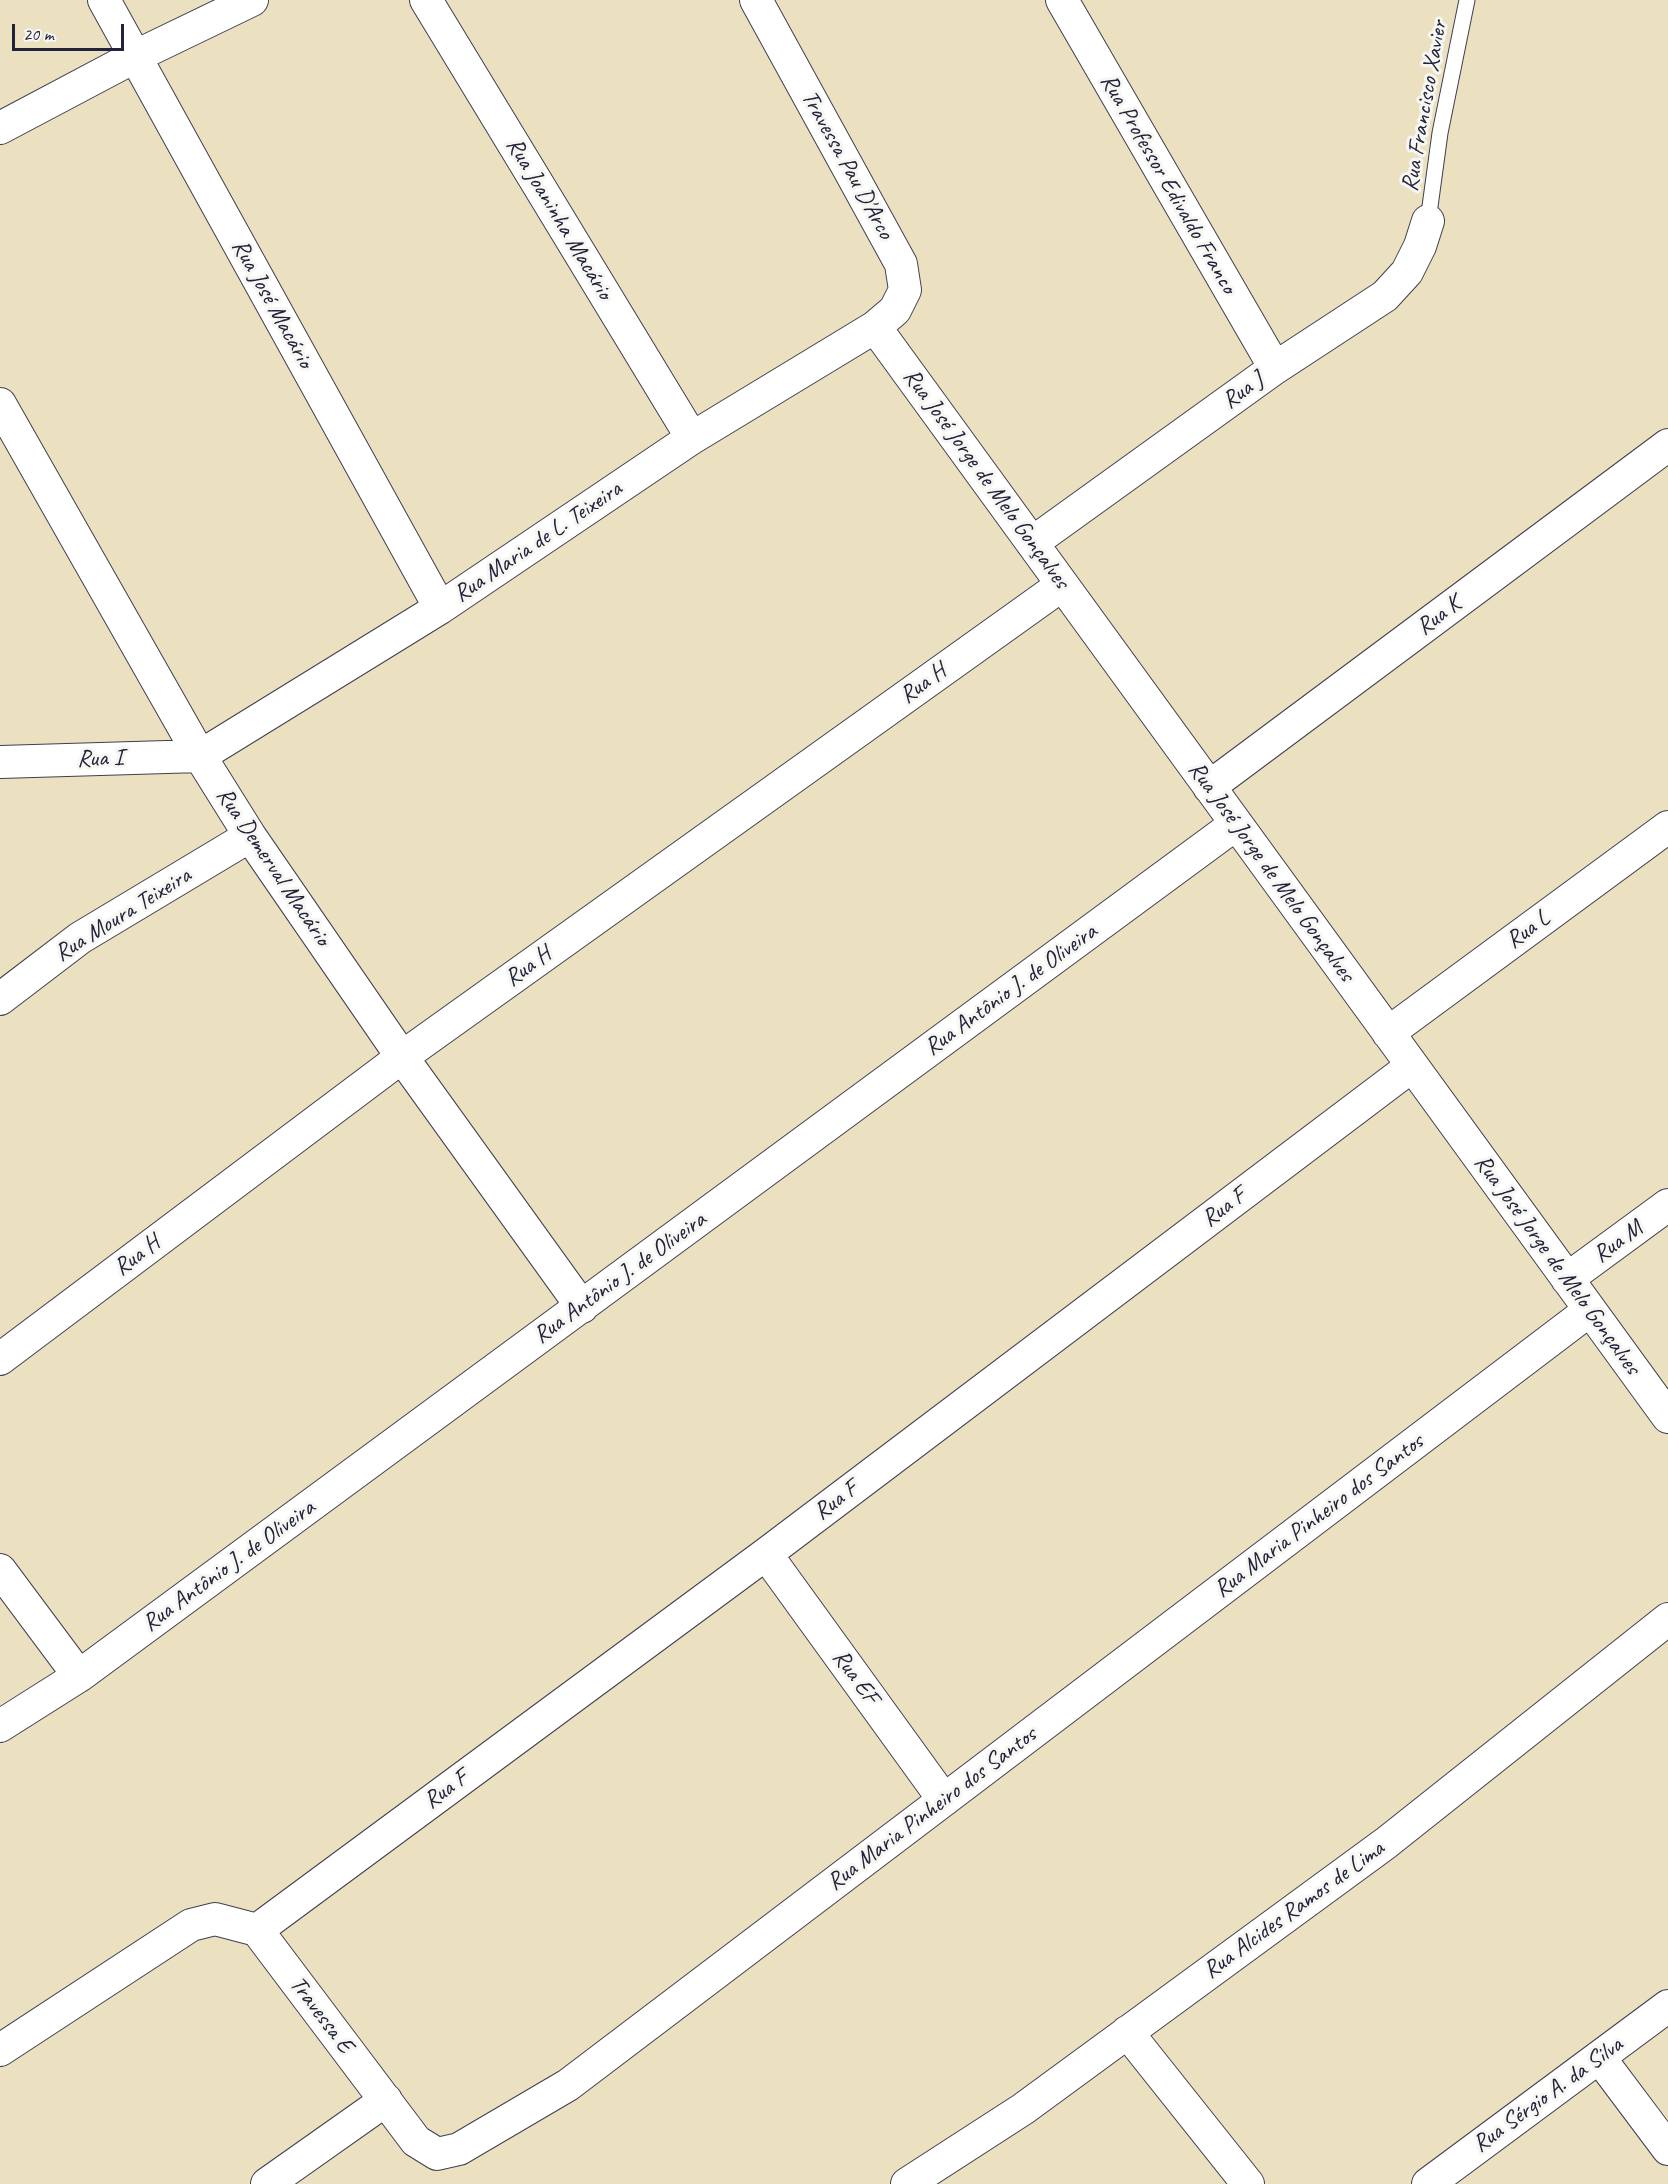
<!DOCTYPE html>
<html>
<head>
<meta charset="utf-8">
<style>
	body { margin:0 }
	#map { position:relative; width:1668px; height:2184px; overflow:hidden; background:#ebe1c1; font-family:Caveat,sans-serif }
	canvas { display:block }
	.scale { position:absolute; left:12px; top:24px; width:112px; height:27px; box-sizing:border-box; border:3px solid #22223b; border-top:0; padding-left:8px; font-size:18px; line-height:21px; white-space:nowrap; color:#22223b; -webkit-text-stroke:4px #f6f6f2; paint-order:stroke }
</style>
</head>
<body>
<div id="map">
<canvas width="1668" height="2184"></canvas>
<div class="scale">20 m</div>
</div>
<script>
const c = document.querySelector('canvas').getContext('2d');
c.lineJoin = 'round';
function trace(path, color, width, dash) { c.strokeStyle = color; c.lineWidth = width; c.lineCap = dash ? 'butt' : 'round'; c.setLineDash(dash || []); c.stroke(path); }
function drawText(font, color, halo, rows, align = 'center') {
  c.font = font + ' Caveat,sans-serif'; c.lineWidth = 6; c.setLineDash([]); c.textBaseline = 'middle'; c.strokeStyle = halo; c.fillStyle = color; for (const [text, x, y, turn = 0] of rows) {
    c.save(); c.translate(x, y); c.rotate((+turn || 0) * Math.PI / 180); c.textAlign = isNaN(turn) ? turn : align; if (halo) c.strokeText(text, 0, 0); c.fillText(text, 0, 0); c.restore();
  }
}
const service = new Path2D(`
	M1428,221L1440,133L1467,0`);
const minor = new Path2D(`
	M104,0L440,608
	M426,0L692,438
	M1062,0L1275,368
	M0,128L136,56L252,0
	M875,327L1668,1417
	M0,404L200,756L250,836L402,1057L582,1307
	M1032,543L1275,368L1385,296L1407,272L1420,246L1428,221
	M0,762L200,756L440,608L692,438L875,327L895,310L905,290L901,264L756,0
	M1209,787L1668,445
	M0,999L80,938L250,836
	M1388,1033L1668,827
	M1567,1279L1668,1205
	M0,1359L402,1057L1062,585
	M766,1554L944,1800
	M0,1570L79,1676
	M0,1726L79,1676L1236,824
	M257,1930L416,2141L437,2154L459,2149L568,2085L1590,1310
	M257,1930L766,1554L1412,1066
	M1127,2032L1248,2184
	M0,2050L191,1925L215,1919L257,1930
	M1599,2057L1668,2149
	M267,2184L386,2100
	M907,2184L1023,2109L1386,1843L1668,1619
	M1428,2184L1668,2006`);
const streetNames = [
	["Rua Francisco Xavier",1425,106,-80],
	["Travessa Pau D'Arco",847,165,61],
	["Rua Professor Edivaldo Franco",1168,184,60],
	["Rua Joaninha Macário",559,219,59],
	["Rua José Macário",272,304,61],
	["Rua J",1243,391,-36],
	["Rua José Jorge de Melo Gonçalves",986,479,54],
	["Rua Maria de L. Teixeira",538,542,-34],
	["Rua K",1439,616,-37],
	["Rua H",923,684,-36],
	["Rua I",100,759,-2],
	["Rua Demerval Macário",273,867,56],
	["Rua José Jorge de Melo Gonçalves",1271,872,54],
	["Rua Moura Teixeira",123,915,-32],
	["Rua L",1528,930,-36],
	["Rua H",528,967,-36],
	["Rua Antônio J. de Oliveira",1011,990,-36],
	["Rua F",1224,1208,-37],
	["Rua M",1618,1242,-36],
	["Rua H",137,1256,-37],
	["Rua José Jorge de Melo Gonçalves",1557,1265,54],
	["Rua Antônio J. de Oliveira",620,1278,-36],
	["Rua F",836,1501,-37],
	["Rua Maria Pinheiro dos Santos",1319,1516,-37],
	["Rua Antônio J. de Oliveira",229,1566,-36],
	["Rua EF",855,1677,54],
	["Rua F",446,1790,-36],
	["Rua Maria Pinheiro dos Santos",932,1809,-37],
	["Rua Alcides Ramos de Lima",1294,1910,-36],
	["Travessa E",321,2015,53],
	["Rua Sérgio A. da Silva",1548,2095,-36]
];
trace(service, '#403f4f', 17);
trace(minor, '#403f4f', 34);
trace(service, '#fff', 15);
trace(minor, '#fff', 32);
drawText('24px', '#22223b', '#f6f6f2', streetNames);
</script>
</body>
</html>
